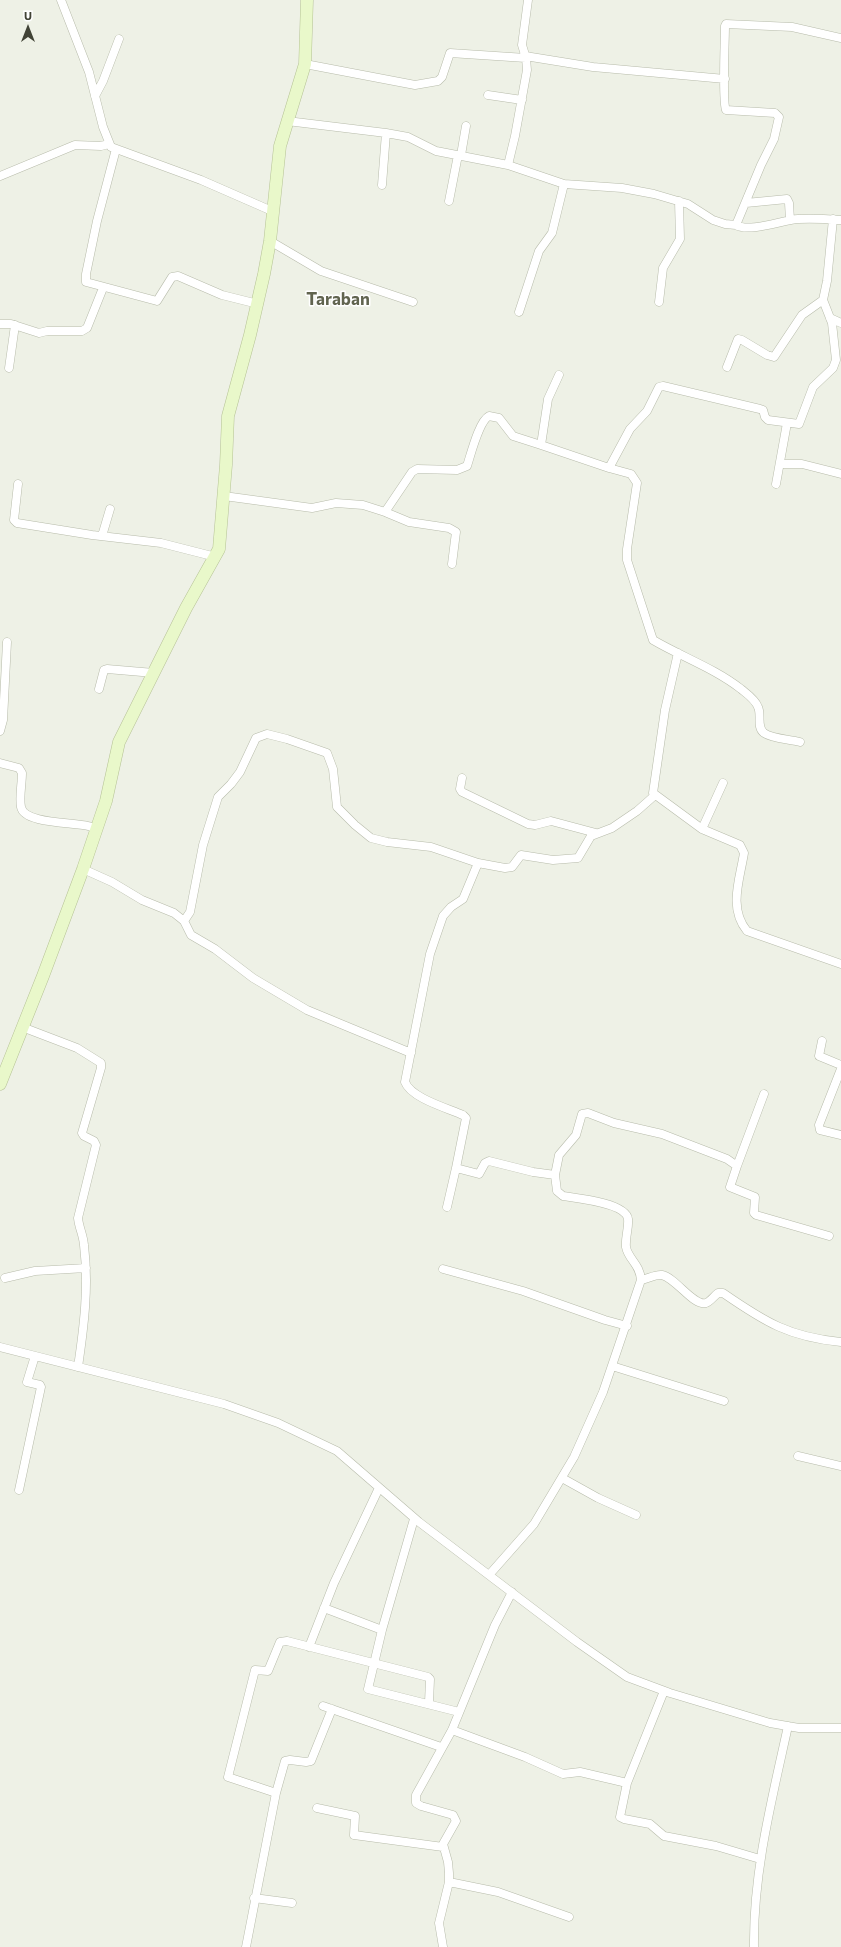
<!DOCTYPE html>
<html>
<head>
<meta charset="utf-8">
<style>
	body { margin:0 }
	#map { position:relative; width:841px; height:1947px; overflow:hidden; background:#eef1e6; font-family:Commissioner,sans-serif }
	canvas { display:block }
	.north { position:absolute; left:8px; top:8px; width:40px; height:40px; -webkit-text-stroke:3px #fff; paint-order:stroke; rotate:0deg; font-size:11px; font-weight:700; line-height:16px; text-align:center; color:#414336 }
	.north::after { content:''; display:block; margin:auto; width:14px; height:18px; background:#414336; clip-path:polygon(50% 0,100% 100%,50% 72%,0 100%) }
</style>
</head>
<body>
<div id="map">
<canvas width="841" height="1947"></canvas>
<div class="north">U</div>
</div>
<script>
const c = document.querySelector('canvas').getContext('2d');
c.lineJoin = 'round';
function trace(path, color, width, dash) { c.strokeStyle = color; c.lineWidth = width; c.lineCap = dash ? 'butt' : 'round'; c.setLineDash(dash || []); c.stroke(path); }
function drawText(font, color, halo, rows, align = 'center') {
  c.font = font + ' Commissioner,sans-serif'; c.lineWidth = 3; c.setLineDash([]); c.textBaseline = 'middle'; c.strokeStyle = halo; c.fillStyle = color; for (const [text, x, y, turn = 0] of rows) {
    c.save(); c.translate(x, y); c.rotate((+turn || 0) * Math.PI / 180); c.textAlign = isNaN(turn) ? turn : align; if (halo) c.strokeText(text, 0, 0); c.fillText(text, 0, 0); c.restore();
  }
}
const street = new Path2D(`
	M61,0L89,72L103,127L111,147L201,180L272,211
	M841,38L792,27L726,24L725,26C725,40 722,103 726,110L775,113L779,117L774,139L761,165L736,225C749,233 783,220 798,219C812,218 827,219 841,220
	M525,56L593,67L725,79
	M305,64L415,85L438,81L442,77L450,53L526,58
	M488,95L522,100
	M95,96L103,81L119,39
	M287,121L386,133L408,137L436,151L508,165L515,136L527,70L526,58L522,45L528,0
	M116,149L97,221L86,274V282L157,301L172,277L178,276L222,295L258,304
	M461,155L466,126
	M508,165L564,184L622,188L654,194L688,204L713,220L725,224L736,225
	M0,176L75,145L101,146L109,144
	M382,185L386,133
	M449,201L458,155
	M746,203L787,199L789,203L790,220
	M270,241L321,271L413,302
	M659,302L663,268L680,239L679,201
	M519,312L539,251L552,233L564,184
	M830,318L841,323
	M0,324H11L39,333L47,331H82L87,328L103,288
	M727,367L738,339L742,340L767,355L774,357L802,315L823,300
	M9,368L15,325
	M559,375L548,399L541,445L609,468L630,429L647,411L659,387L663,386L760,409L763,410L765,417L768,420L799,424L813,387L833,368L836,360L832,323L823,300L827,281L833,219
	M780,464H802L841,474
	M609,468L631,474L637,483L627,549V560L653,640C682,657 714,668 741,689C747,694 755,699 758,707C762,715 756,727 764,733C773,739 789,739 800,742
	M18,484L14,520L17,523L92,535L161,543L216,557
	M776,484L787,423
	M224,496L312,508L336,503L363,505L385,512L409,522L449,528L456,532L452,564
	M385,512L412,472L417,469L457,470L467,466C471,454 479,421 489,416L499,418L513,436L541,445
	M102,536L110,509
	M678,653L665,710L653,793L702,829L740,845L744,853C740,879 728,908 747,931L841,964
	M99,689L104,670L107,669L154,673
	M3,720L7,642
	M0,731L3,720L1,718
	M0,763L19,768L22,773C22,784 19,797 21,807C24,824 74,822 88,826C90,826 93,828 96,829
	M462,778L460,789L462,792L528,824L535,825L551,821L596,833
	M702,829L723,783
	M478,863L463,899L451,907L443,916L430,954L405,1082C411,1098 447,1108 463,1115L466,1118L456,1168L479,1174L485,1163L489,1161L533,1172L555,1175
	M83,869L112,882L142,900L174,913L184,921L191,935L215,949L253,978L307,1010L411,1053
	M184,921L190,912L203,845L218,797L231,784L240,772L256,738L267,734L287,739L327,753L333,769L337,807L355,825L371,838L387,842L431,847L478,863L505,868L512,867L521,855L553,860L578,858L591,836L612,828L637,811L654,796
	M22,1027L77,1048L101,1063V1068L82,1133L84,1136L94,1141L96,1145L78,1218C79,1228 83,1234 84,1245C89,1286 84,1326 78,1367
	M822,1041L819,1056L841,1065
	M841,1069L819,1125L820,1130L841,1135
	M737,1166L764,1094
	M447,1207L456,1168
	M443,1269L523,1291L605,1320L627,1326
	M5,1278L35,1271L86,1268
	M641,1280C648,1279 655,1274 662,1275C676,1278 694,1307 706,1303C710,1302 714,1296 718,1293H723C765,1322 789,1337 841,1342
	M0,1347L224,1404L278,1423L337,1451L419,1522L577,1642L627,1677L670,1693L770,1723L799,1728H841
	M612,1366L724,1401
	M798,1456L841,1466
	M562,1478L598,1498L636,1515
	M19,1490L41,1387L40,1385L27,1382L35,1356
	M489,1575L534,1524L574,1457L603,1392L641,1280C640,1264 628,1259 626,1247C625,1237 629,1228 628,1219C626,1203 576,1198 563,1196L557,1191L555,1175L559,1155L576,1135L582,1114L588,1113L614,1123L662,1134L727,1159L737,1166L730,1187L755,1197L754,1213L756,1215L829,1236
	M324,1608L382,1630L368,1689L459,1712
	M382,1630L414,1519
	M309,1647L334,1583L379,1488
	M664,1691L627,1783L620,1817L624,1819L650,1824L664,1836L716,1846L760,1859
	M323,1706L441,1747
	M452,1730L525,1757L563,1774L580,1772L627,1783
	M276,1793L228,1777L255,1670L268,1671L280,1642L287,1641L428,1677L430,1679L429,1703
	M317,1808L355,1816L354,1835L443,1847
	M449,1882L498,1892L569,1917
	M254,1898L292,1903
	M246,1947L276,1793L285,1761L290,1760L306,1762L311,1761L332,1709
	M443,1947L439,1923L449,1882V1873L448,1862L443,1844L456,1821L453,1815L421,1806L416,1803V1795L452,1730L495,1625L512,1592
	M754,1947C753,1872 772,1799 788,1726`);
const secondary = new Path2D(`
	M0,1084L43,976L83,869L106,801L119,742L186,608L219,549L226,465L228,416L250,335L264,274L270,241L280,146L305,64L307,0`);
const quarterNames = [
	["Taraban",338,299]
];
trace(street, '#b7bbaa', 9);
trace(secondary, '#b5c295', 13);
trace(street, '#fff', 8);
trace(secondary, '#e9f8ca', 12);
drawText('bold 17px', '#61644f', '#fff', quarterNames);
</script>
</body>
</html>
